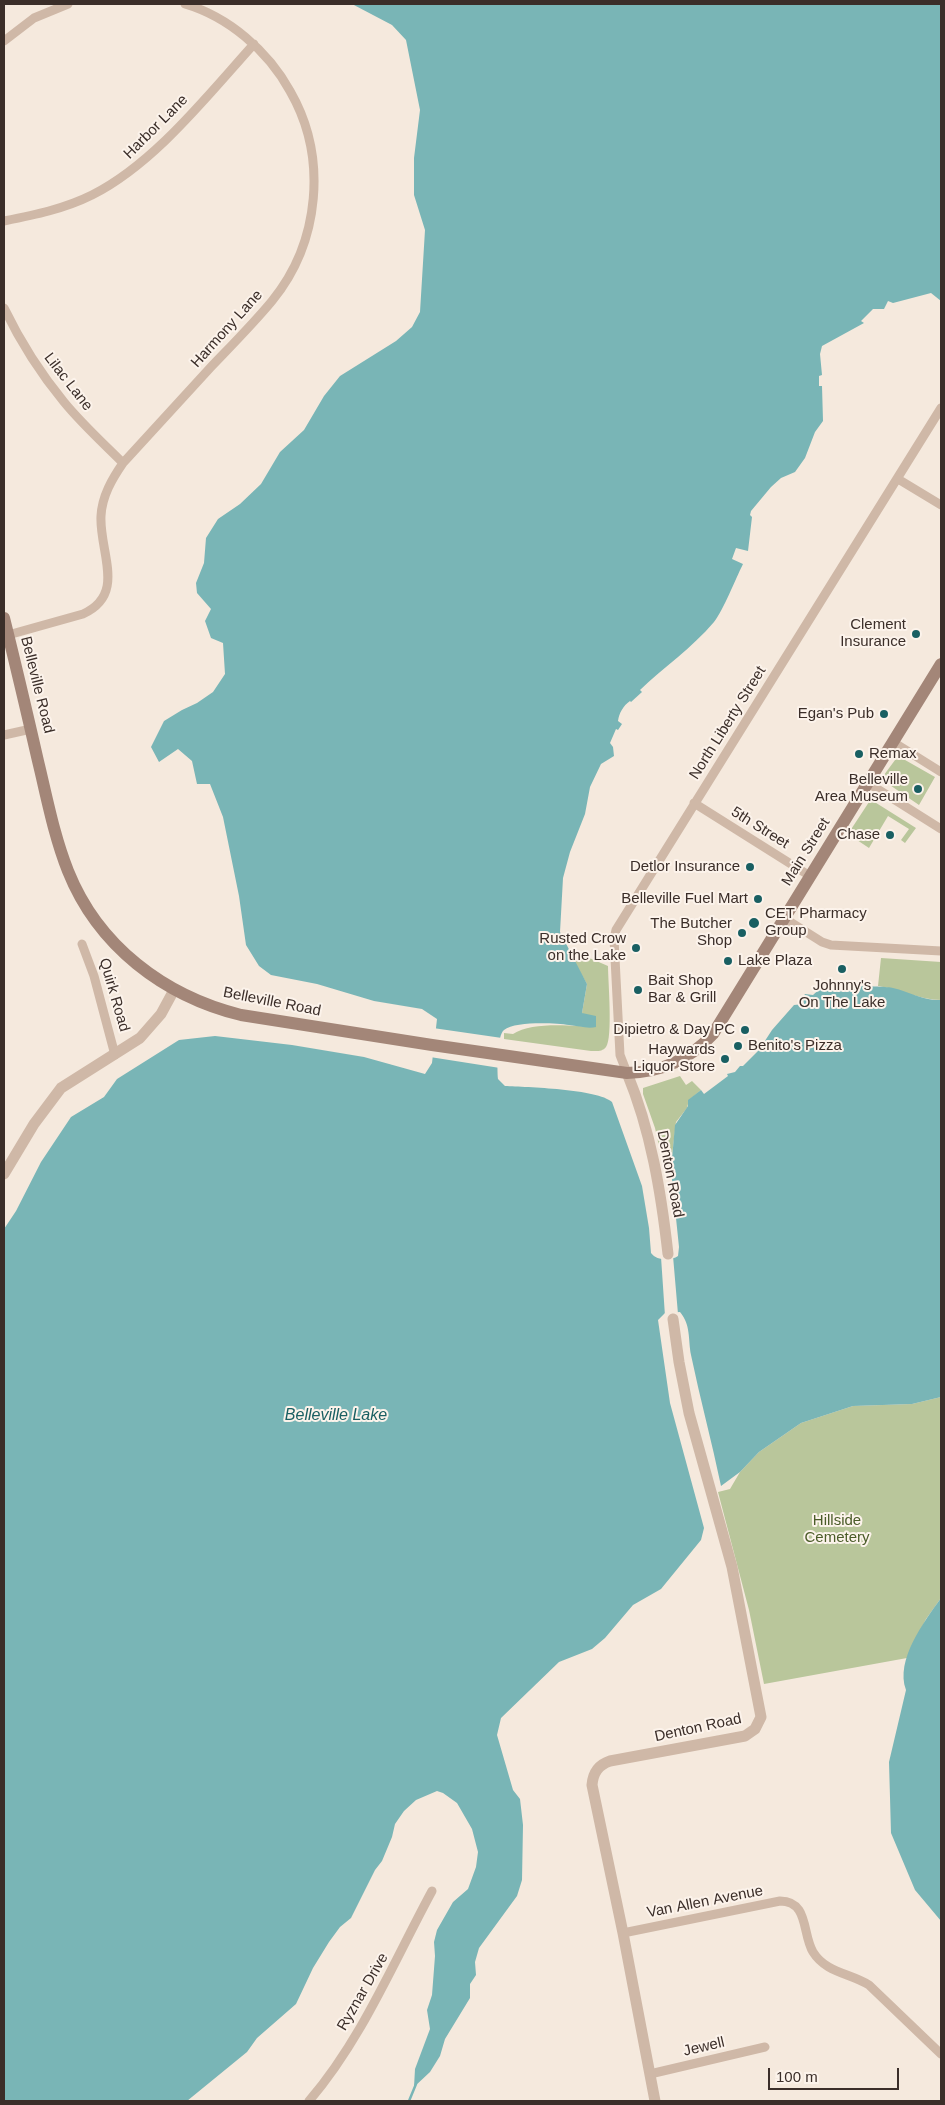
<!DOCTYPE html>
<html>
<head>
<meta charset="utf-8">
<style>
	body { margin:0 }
	#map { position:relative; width:945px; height:2105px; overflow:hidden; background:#f5e9dd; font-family:Arial,sans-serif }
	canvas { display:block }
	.frame { position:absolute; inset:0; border:5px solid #3b2e29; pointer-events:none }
	.scale { position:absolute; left:768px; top:2068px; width:131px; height:22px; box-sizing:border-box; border:2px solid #3b2e29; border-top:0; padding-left:6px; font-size:15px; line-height:18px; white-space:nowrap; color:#3b2e29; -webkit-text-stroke:4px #fcf3eb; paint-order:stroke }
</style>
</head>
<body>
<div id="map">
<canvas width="945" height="2105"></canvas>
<div class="frame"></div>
<div class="scale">100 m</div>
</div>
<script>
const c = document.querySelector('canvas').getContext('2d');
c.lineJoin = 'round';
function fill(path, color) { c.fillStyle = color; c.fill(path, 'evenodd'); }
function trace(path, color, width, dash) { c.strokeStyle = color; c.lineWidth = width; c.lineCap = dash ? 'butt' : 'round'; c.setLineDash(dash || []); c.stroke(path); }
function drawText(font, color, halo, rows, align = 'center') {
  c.font = font + ' Arial,sans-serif'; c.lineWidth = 4; c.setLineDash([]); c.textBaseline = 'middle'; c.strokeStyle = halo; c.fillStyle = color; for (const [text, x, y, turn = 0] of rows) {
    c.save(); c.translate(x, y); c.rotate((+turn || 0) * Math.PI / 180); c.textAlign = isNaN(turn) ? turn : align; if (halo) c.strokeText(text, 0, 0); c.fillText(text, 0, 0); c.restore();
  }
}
const green = new Path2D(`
	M898,756L935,777L919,805L881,779Z
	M873,801L916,828L905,843L901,840L909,829L888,816L869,848L848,834L869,802Z
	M566,948L608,966C608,980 613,1038 606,1047C602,1052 597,1051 591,1051L504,1039V1033L513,1034C532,1021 574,1026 596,1027L582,1013L587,984Z
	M881,958L941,962V1000C920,1000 900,989 878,986Z
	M680,1076L686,1085L692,1081L701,1090L689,1100L687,1108L676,1122L671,1164L664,1168L655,1128L643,1094V1088Z
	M941,1397V1598L926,1619L907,1658L764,1684L749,1610L718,1492L730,1489L740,1472L759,1452L801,1423L853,1406L912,1404Z`);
const water = new Path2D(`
	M352,4H941V285H940L941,301L931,293L893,303L888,301L884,309H873L861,321L864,323L822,346L820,354L822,375L819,376V386H822L823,421L815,432L805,458L795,472L781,478L771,487L751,511L750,515L752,517L748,551L736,548L732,559L743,564C735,580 724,609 714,622C692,648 664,667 640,690L642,692L631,702L630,701C623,706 619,713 618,721L622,724L618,730L616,729L610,743L613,747L614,756L601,764L590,787L585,814L570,852L563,878L560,932L587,984L582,1013L596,1016V1027C588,1029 578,1026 569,1025C555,1023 515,1021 504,1030C497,1035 497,1070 498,1079L505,1086C526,1087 598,1089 612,1102L642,1186L649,1228L651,1253C657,1261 671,1261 678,1256L679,1247L671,1170L675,1125L688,1106V1100L701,1090L704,1094L728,1076L727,1074L735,1072L740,1066H743L759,1050L772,1030L794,1005L804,1004L803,997L805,994L813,995C815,993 820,989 821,988C827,985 885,986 893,988C910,992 924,1001 941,1000V1397L912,1404L853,1406L801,1423L759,1452L740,1472L721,1486C712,1442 700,1399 691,1355C688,1339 691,1325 680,1312L665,1313L658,1320L670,1403L704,1528L701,1540L661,1589L633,1605L605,1638L592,1649L559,1662L501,1718L497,1735L513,1790L520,1799L523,1825L522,1880L517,1896L479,1948L475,1962L476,1975L470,1984V1998L445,2039L440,2056L430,2072L414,2087L415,2069L430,2029L427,2010L432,1995L435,1956L434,1942L437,1930L453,1902L468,1889L476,1867L478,1852L472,1829L457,1803L443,1793L437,1791L416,1800L404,1811L395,1824L392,1837L382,1861L375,1870L351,1918L340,1927L329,1942L313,1968L296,2004L257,2038L247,2052L187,2101H4V1229L16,1211L41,1162L71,1117L104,1097L117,1079L179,1040L215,1036L292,1045L364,1057L425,1074L432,1063L437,1019L422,1009L374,1001L317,984L271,975L259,966L246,945L239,896L223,817L210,784H197L192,761L178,749L159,762L151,747L164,721L182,710L197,703L213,692L225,674L223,643L211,638L205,621L211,609L197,593L196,583L204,563L206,538L218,519L240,504L261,484L280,452L304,430L324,396L340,376L396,341L412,327L420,312L425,230L414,195V158L420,110L406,40L392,25Z
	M941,1598V1921L915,1890L891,1833L889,1762L906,1690C895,1660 924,1622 941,1598Z`);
const pier = new Path2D(`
	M433,1028L502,1038L500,1068L430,1057Z
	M673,1256L678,1314L665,1316L661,1257Z`);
const stream = new Path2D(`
	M409,2101L416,2084`);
const minor = new Path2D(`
	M4,41L34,18L68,4
	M4,221C34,215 64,209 92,195C154,164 207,96 254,44
	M4,308C20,341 40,373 64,402C82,424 103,443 123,463
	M898,479L941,505
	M8,635L83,614C127,594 99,552 101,516C102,496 112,479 123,463C152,431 181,400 210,368C231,346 253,324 272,301C320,242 328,157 290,91C268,51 229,17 185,4
	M4,735L31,729
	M893,742L941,772
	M868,783L941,829
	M694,803L810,876
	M784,918L822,942L831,945L941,951
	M82,944L94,976L115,1055
	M627,1073L620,1055L614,939L616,930L941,408
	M623,1933L780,1901C809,1901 802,1934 813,1952C826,1973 850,1973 869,1985L941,2054
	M650,2074L765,2047
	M309,2101C362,2039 393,1963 432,1891`);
const tertiary = new Path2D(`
	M627,1073C651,1131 661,1192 668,1254
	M4,1174L34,1124L61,1088L140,1038L161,1014L174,990
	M655,2101L623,1933L592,1785C593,1773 598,1765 610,1761L745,1736L755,1729L761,1717L732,1567L689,1413L679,1362L673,1319`);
const secondary = new Path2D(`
	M4,618C16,666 27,713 38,761C47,798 54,836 68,871C98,946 164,996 241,1015L432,1045L627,1073C662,1072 689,1060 713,1034L941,664`);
const markers = [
	[916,634,5,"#195f62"],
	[884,714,5,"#195f62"],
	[859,754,5,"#195f62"],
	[918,789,5,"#195f62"],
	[890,835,5,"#195f62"],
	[750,867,5,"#195f62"],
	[758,899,5,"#195f62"],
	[754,923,6,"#195f62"],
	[742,933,5,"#195f62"],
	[636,948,5,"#195f62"],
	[728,961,5,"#195f62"],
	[842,969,5,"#195f62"],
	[638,990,5,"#195f62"],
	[745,1030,5,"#195f62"],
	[738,1046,5,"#195f62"],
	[725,1059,5,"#195f62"]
];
const streetNames = [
	["Harbor Lane",156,127,-45],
	["Harmony Lane",227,329,-48],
	["Lilac Lane",68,382,52],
	["Belleville Road",37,685,76],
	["North Liberty Street",728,723,-58],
	["5th Street",760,828,32],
	["Main Street",806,852,-58],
	["Quirk Road",114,995,74],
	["Belleville Road",272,1002,11],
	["Denton Road",670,1174,79],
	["Denton Road",698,1728,-12],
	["Van Allen Avenue",705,1902,-11],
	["Ryznar Drive",363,1992,-60],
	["Jewell",704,2047,-13]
];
const poiNames = [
	["Clement",906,625],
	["Insurance",906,642],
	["Egan's Pub",874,714],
	["Remax",869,754,"left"],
	["Belleville",908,780],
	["Area Museum",908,797],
	["Chase",880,835],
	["Detlor Insurance",740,867],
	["Belleville Fuel Mart",748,899],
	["CET Pharmacy",765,914,"left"],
	["Group",765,931,"left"],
	["The Butcher",732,924],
	["Shop",732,941],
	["Rusted Crow",626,939],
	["on the Lake",626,956],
	["Lake Plaza",738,961,"left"],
	["Bait Shop",648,981,"left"],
	["Bar & Grill",648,998,"left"],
	["Johnny's",842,986,"center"],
	["On The Lake",842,1003,"center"],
	["Dipietro & Day PC",735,1030],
	["Benito's Pizza",748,1046,"left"],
	["Haywards",715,1050],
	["Liquor Store",715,1067]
];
const parkNames = [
	["Hillside",837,1521],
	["Cemetery",837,1538]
];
const waterNames = [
	["Belleville Lake",336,1416]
];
fill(green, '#b9c69b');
fill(water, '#79b5b6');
fill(pier, '#f5e9dd');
trace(stream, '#79b5b6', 2.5);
trace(minor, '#cfb8a7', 9);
trace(tertiary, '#cfb8a7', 11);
trace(secondary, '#a38678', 12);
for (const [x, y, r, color] of markers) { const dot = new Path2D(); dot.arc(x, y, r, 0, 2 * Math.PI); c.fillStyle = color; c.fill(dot); trace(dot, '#fcf3eb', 2); }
drawText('15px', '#3b2e29', '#fcf3eb', streetNames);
drawText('15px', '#3b2e29', '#fcf3eb', poiNames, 'right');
drawText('15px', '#4b5c29', '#fcf3eb', parkNames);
drawText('italic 16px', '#195f62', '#fcf3eb', waterNames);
</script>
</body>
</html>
